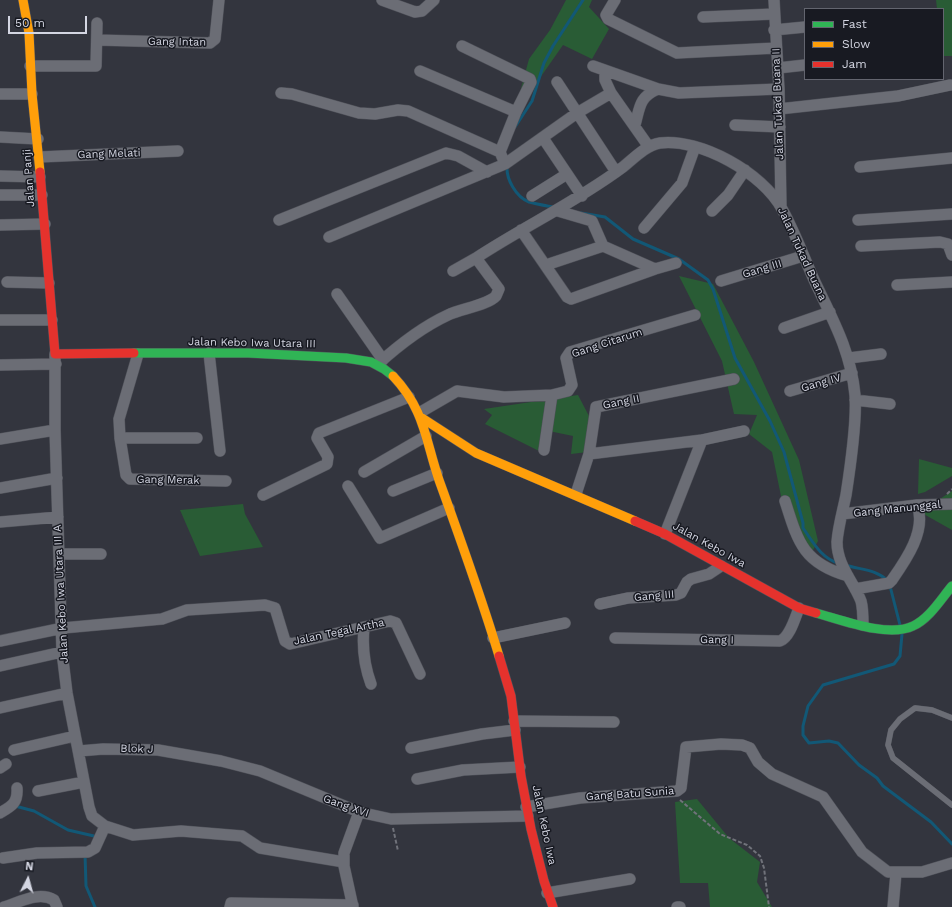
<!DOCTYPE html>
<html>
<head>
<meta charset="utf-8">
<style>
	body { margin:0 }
	#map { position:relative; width:952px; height:907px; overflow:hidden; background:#33353e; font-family:"Work Sans",sans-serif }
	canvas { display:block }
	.legend { position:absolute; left:804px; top:8px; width:140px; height:72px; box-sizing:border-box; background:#181a22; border:1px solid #63656f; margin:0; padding:5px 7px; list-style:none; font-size:12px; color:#d4d6e2 }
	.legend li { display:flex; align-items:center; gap:8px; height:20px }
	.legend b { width:20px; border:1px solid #63656f }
	.north { position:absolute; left:8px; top:859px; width:40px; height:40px; -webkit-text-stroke:3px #181a22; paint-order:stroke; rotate:6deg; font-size:11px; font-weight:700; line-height:16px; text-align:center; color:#d4d6e2 }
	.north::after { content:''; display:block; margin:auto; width:14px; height:18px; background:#d4d6e2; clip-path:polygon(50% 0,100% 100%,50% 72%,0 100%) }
	.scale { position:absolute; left:8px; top:16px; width:79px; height:18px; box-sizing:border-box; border:2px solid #d4d6e2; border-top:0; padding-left:5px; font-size:12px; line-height:14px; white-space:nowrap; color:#d4d6e2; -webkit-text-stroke:3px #181a22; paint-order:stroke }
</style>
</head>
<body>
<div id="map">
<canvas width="952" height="907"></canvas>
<ul class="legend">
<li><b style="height:5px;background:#30b455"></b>Fast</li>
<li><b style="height:5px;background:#ff9f0a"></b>Slow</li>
<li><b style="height:5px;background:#e5322d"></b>Jam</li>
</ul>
<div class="north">N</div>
<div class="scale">50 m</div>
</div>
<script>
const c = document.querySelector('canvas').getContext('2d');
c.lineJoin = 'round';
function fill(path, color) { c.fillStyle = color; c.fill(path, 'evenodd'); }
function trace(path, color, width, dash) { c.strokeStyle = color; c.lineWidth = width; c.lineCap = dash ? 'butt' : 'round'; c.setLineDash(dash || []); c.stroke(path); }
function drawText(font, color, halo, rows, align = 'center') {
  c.font = font + ' "Work Sans",sans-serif'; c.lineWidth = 3; c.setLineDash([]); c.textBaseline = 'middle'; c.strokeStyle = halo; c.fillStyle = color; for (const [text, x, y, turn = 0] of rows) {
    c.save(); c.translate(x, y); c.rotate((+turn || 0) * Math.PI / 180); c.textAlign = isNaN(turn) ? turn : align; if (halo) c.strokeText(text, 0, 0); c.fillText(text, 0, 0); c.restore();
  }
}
const green = new Path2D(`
	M566,0H592L589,7L609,29L592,59L563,45L528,95L520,92L529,59L550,30Z
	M936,0H952V56H944L943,9H937Z
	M679,276L713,284L754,362L799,460L818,541L812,552L782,501L772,452L749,434L757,415L734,414L722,361Z
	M578,395L590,418L588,452L571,454L573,436L544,430L541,452L485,424L492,415L484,409Z
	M919,459L952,468V476L925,492L918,494Z
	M952,491V530L920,512Z
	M243,504L245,514L263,547L200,556L180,510Z
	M697,799L729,838L760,862L757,882L772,907H710L708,883H680L675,802Z`);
const stream = new Path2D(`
	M515,127L532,101L544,63L553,46L583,0
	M507,166C506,179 516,197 529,202C537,204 546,206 554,207
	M581,213L605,217L633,239L679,259L708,280L713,289L735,358L770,421L784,452L803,523V528C813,542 821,558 838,563
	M845,565C861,570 876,569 888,581
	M890,586L900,625
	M902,634L900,656L894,664L823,685L808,706L803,726V735L809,743L829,741L838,743L859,765L877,778L883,786L931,822L952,844
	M15,806L34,811L68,830L94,836L95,838
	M85,854L86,886L95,907`);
const path = new Path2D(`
	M947,494L952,489
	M680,800L720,834L747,845L760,856L764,868L769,907
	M393,828L398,851`);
const lane = new Path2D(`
	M952,718L932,710L915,708L900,719L891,730L888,745L893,758L952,805`);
const street = new Path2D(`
	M382,0L415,12L422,11L434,0
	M615,0L606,15L608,19L677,53L776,48
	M774,0L779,89L781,207
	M703,17L774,14
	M774,30L805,27
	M97,40L210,43L215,39L219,0
	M462,46L530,79L531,82L516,112
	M30,66H96L97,23
	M593,66L658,89L679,93L779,89
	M778,68L805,65
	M420,71L516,112L500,152
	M605,71V80L611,93
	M557,82L616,172
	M281,93L292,94L359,113L375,114L398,110L408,111L500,152L505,164
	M0,94H32
	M779,109L898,96L950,85
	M635,125C640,107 639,97 658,89
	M735,125L780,127
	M0,137L38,139
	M543,138L582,196
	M39,157L178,151
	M860,167L952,158
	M0,176L40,177
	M0,195H42
	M532,196L567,174
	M558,211L592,221L603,246L655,269L676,263
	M712,211L728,195L745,170
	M279,220L446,153L458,156L487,172
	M858,220L952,214
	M0,225L45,224
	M644,228L682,183L695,147
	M521,230L567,297L571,299L655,269
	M329,237L505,164L577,113L611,93L649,147
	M861,246L940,242L948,244L952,255
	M546,265L603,246
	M453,271L476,258
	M721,281L803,256
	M7,282L49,283
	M897,285L952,282
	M337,294L383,360
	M0,320H52
	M784,328L830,312
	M209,353L220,451
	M55,354V430L62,652L67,693L89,807L92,816L105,826L133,835L181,831L242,836L260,848L344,862
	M138,354L119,419L120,438L126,475L130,479L226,481
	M849,358L881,354
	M378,364C399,345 422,327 448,315C460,309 488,305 496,296L499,289L476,258C525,226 576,202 623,167C633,159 646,145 660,143C700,138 763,173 782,209C795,232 804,258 815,282C833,320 851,352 855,395C857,421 850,469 846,495C843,510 838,527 837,542C837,565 853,581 861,601C863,608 863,617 863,625
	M0,365L56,364
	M790,391L852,373
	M855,400L890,404
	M419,413L457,391L504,397L552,395L568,391L572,385L566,358L570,352L695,315
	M120,438H197
	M0,439L55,430
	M544,450L552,395
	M589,454L702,440L744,431
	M364,472L426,436
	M348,486L380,538L449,508
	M0,488L57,478
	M393,491L437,473
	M576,494L589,454L596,407L734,379
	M263,495L327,464L328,457L317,438L319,433L409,397
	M785,501C798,542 803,563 848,576
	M842,514L917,505L952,504
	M0,522L58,517
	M665,534L702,440
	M60,554H101
	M855,589L889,583L892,580C906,560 927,530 917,505
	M600,604L628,598L676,595L681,593L687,582L691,579L709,574L721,566
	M364,628C362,648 364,665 371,684
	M493,638L565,623
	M615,638L780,641C790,637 795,618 799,608
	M0,641L63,628L162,619L187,610L265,605L275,608L285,641L290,644L390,621L396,623L420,674
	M0,666L62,652
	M0,708L67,693
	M514,721L614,722
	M411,748L482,734L515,730
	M14,750L75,736
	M79,751L103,749L158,750L221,761L260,771L359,812L391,819L528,816
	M0,768L6,764
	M417,779L463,770L520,767
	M38,791L84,782
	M526,807L580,798L677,791L681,788L686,747L721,744L742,745L750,748L758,762L772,774L823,797L862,852L888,872H922L952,863
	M0,813C12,806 18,803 17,788
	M3,858L37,853L88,852L95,848L105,826
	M547,893L630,879
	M4,907C20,902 39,891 54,900L57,907
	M230,907L231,903L353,905
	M353,907L344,866V853L359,812
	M677,907H680
	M893,907L896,873`);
const fast = new Path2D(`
	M134,353H248L346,358L371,362L384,369L393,376
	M816,613C842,620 888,638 913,626C929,619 941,599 952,586`);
const slow = new Path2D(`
	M23,0L29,33L32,94L40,172
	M393,376C425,410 425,439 439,480C460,538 481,596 499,656
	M422,418L476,453L635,521`);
const jam = new Path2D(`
	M40,172L55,354L134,353
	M635,521L665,534L799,608L816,613
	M499,656L511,696L521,776L531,829L544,881L553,907`);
const streetNames = [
	["Gang Intan",177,42,1],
	["Jalan Tukad Buana II",778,104,-92],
	["Gang Melati",109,154,-2],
	["Jalan Panji",29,178,-94],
	["Jalan Tukad Buana",802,254,65],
	["Gang III",762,269,-17],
	["Jalan Kebo Iwa Utara III",252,343,1],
	["Gang Citarum",607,343,-18],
	["Gang IV",821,383,-16],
	["Gang II",621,402,-11],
	["Gang Merak",168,480,1],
	["Gang Manunggal",897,509,-6],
	["Jalan Kebo Iwa",709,545,29],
	["Jalan Kebo Iwa Utara III A",61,594,-93],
	["Gang III",654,596,-5],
	["Jalan Tegal Artha",339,632,-12],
	["Gang I",717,640,1],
	["Blok J",137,749,2],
	["Gang Batu Sunia",630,794,-4],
	["Gang XVI",346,806,19],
	["Jalan Kebo Iwa",544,825,78]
];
fill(green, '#295c35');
trace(stream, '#125876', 3);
trace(lane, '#50525a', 6);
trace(street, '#50525a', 12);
trace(fast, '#50525a', 10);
trace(slow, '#50525a', 10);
trace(jam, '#50525a', 10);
trace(path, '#70727a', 2, [4, 2]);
trace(lane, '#6b6d75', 5.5);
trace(street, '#6b6d75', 11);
trace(fast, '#30b455', 9);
trace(slow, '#ff9f0a', 9);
trace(jam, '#e5322d', 9);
drawText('11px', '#d4d6e2', '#181a22', streetNames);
</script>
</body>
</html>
